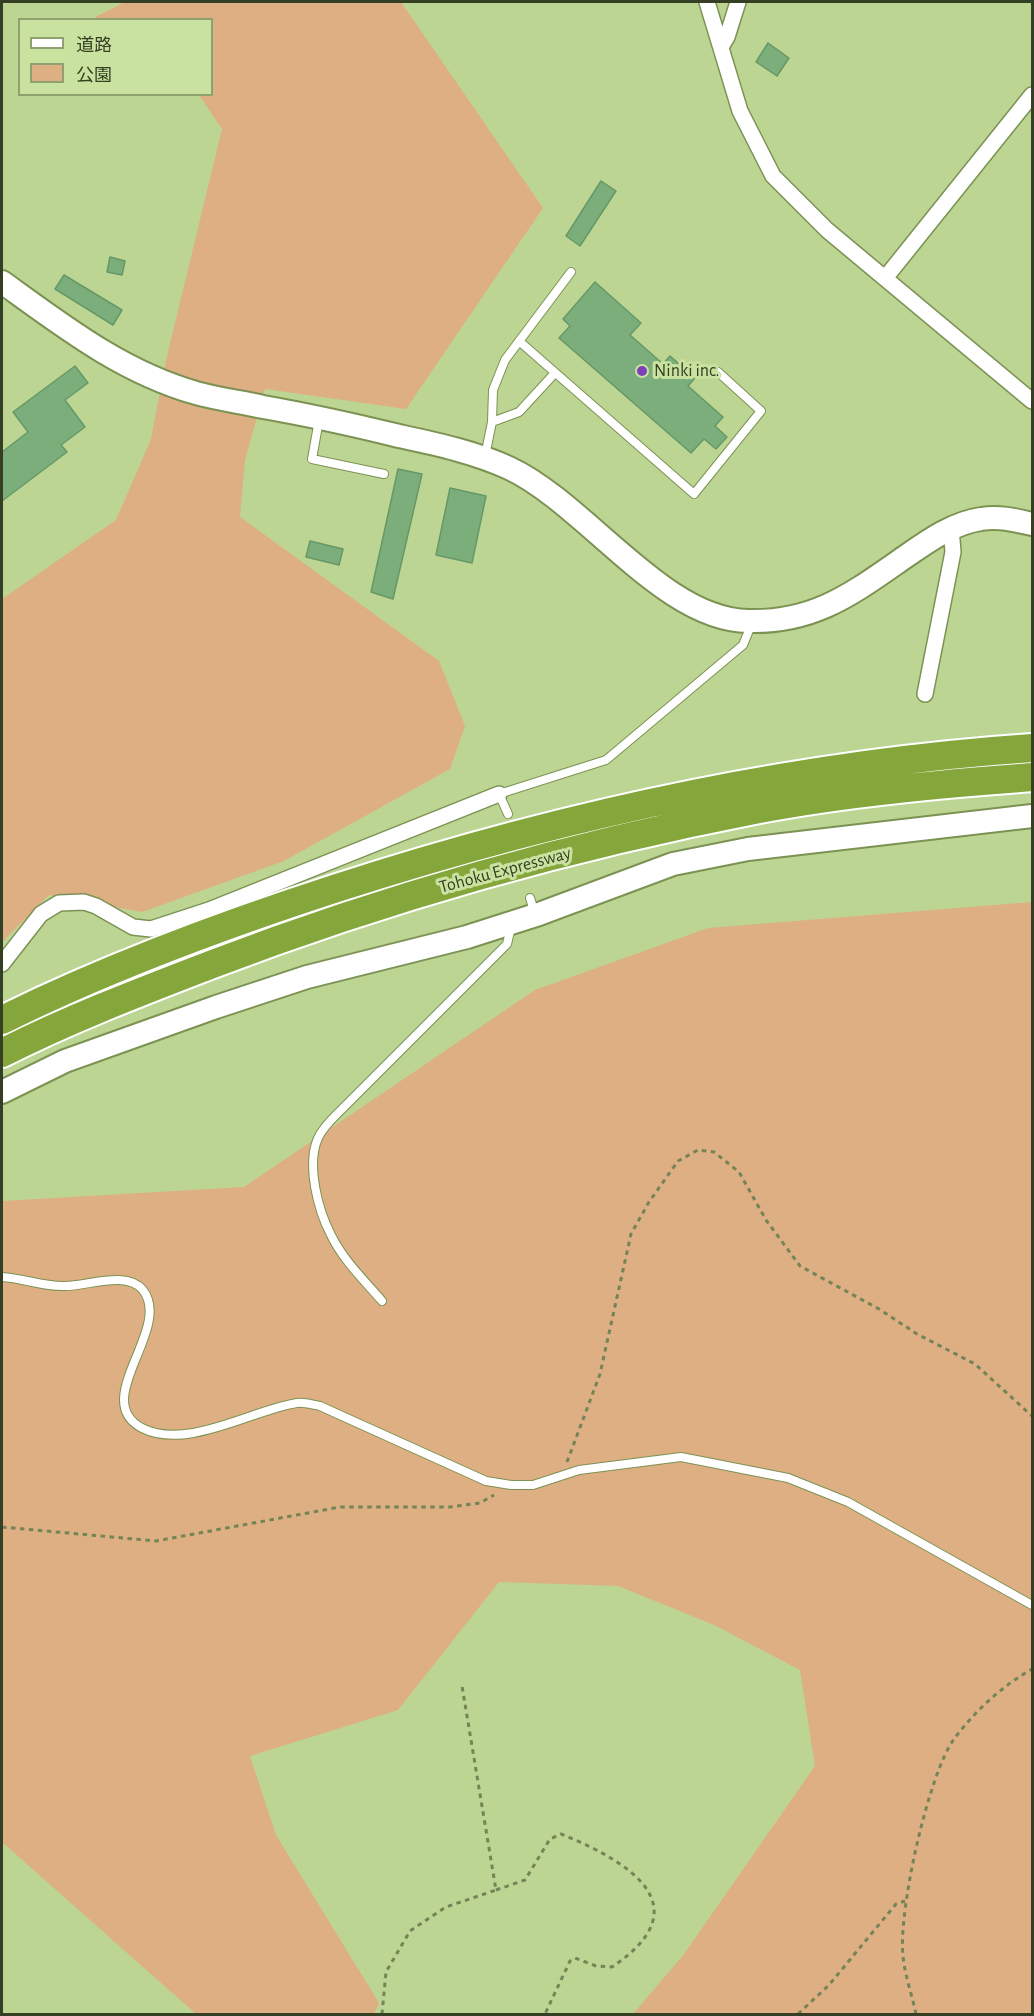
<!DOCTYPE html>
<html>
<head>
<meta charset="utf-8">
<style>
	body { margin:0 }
	#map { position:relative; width:1034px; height:2016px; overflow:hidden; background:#bdd593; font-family:"Alegreya Sans","Noto Sans JP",sans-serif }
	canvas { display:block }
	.frame { position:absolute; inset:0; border:3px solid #353f24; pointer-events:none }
	.legend { position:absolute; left:18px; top:18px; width:195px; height:78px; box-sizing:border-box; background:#cae2a0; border:2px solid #8ea16e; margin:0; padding:8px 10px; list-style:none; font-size:18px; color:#353f24 }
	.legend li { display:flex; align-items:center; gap:12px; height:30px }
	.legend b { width:30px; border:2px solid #8ea16e }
</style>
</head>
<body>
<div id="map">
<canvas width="1034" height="2016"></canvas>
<div class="frame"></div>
<ul class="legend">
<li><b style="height:8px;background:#fff"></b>道路</li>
<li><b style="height:16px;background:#ddaf83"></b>公園</li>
</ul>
</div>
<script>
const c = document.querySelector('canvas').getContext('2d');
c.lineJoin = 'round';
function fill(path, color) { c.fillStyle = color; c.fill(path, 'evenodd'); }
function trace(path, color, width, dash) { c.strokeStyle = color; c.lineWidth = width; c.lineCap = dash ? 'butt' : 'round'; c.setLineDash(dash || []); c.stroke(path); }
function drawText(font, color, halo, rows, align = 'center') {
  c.font = font + ' "Alegreya Sans",sans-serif'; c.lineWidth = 6; c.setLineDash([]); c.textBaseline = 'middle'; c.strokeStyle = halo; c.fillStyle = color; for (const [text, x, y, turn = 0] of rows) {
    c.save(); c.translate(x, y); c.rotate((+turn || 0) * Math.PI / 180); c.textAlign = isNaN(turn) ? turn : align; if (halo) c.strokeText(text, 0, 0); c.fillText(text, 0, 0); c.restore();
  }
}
const green = new Path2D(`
	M125,2H401L543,208L406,409L265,389L245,460L240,517L439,661L465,726L450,769L284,861L142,912L49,895L2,942V599L116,520L151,439L166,360L222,129L199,95L212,94V20H99L95,17Z
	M1032,902V2014H633L684,1954L815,1766L800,1670L714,1625L618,1586L499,1582L398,1710L250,1756L276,1835L379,2003L374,2014H196L2,1842V1201L244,1187L535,990L708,928Z`);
const building = new Path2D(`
	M768,43L789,58L777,76L756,62Z
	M601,181L616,191L580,246L566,236Z
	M110,257L125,261L122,275L107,272Z
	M64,275L122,310L113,325L55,289Z
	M595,282L641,323L630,335L663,364L670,356L695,378L688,386L723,417L715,426L727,437L716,449L704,439L691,453L559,338L570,326L563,319Z
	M75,366L88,383L65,400L85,427L61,445L67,452L2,501V452L28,432L13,412Z
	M398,469L422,474L393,599L371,592Z
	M450,488L486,496L472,563L436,555Z
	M310,541L343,549L339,565L306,557Z`);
const path = new Path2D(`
	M567,1462L600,1374L631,1234L649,1202L678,1161L698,1150L714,1152L739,1172L766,1220L800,1266L879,1309L917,1334L975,1364L1032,1416
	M2,1527L156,1541L340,1507H450L480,1503L494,1495
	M496,1890L525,1880L550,1839L561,1834C628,1861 703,1906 612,1967L596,1966L575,1958L570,1961L545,2014
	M382,2014L386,1972L410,1931L446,1907L496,1890L462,1686
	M798,2014L829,1985L896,1904L905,1901
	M916,2014C912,1995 905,1976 903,1956C898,1912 928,1775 954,1739C975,1711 1002,1686 1032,1669`);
const lane = new Path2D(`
	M519,341L694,494L761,411L718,372
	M319,420L312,459L384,474
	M492,422L519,412L554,374
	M485,456L492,422L493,390L505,360L571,272
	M508,814L499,794L606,760L743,645L752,623
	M530,898L535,914
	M2,1277C23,1278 44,1287 65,1286C88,1286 127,1270 143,1290C173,1329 89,1400 142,1428C187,1451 254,1409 297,1403C305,1402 313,1405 320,1406L486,1481L511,1485H533L579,1470L681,1457L788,1478L848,1502L1032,1605
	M382,1301C364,1280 343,1260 331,1235C318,1210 306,1165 318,1138C323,1127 333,1118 341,1110L507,944L511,927`);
const street = new Path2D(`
	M707,2L740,111L773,176L827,230L1032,401
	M721,47L727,37L738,2
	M886,277L1032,95
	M925,694L953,552L951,528
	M2,964L41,914L59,903L84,902L96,906L133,927L151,929L209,910L499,794`);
const secondary = new Path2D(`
	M2,282C63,326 122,372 196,393C217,399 241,402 263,407C309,415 354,425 399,436C436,444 474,452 509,468C586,504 663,620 748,621C815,623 853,593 905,557C928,541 953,523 981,519C999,516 1015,520 1032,524
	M2,1092L65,1061L216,1007L307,977L467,937L539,914L673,864L748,849L1032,816`);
const highway = new Path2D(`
	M2,1020C109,967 223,925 337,888C563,815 795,764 1032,748
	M2,1053C69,1019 140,992 210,965C388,897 573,845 759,809C849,792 942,784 1032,777`);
const markers = [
	[642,371,6,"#7d40b6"]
];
const poiNames = [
	["Ninki inc.",654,371]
];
const streetNames = [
	["Tohoku Expressway",505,870,-15]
];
fill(green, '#ddaf83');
fill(building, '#7bae7b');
trace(building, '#669867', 1.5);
trace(lane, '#7c9253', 10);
trace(street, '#7c9253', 18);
trace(secondary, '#7c9253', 26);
trace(highway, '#fff', 32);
trace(path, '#738457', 3, [4.5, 4.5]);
trace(lane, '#fff', 8);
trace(street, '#fff', 15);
trace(secondary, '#fff', 22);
trace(highway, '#85a63b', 28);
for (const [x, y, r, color] of markers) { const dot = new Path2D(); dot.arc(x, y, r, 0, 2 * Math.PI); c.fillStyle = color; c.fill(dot); trace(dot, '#cae2a0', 2); }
drawText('18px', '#353f24', '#cae2a0', poiNames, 'left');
drawText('18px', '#353f24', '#cae2a0', streetNames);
</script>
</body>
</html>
